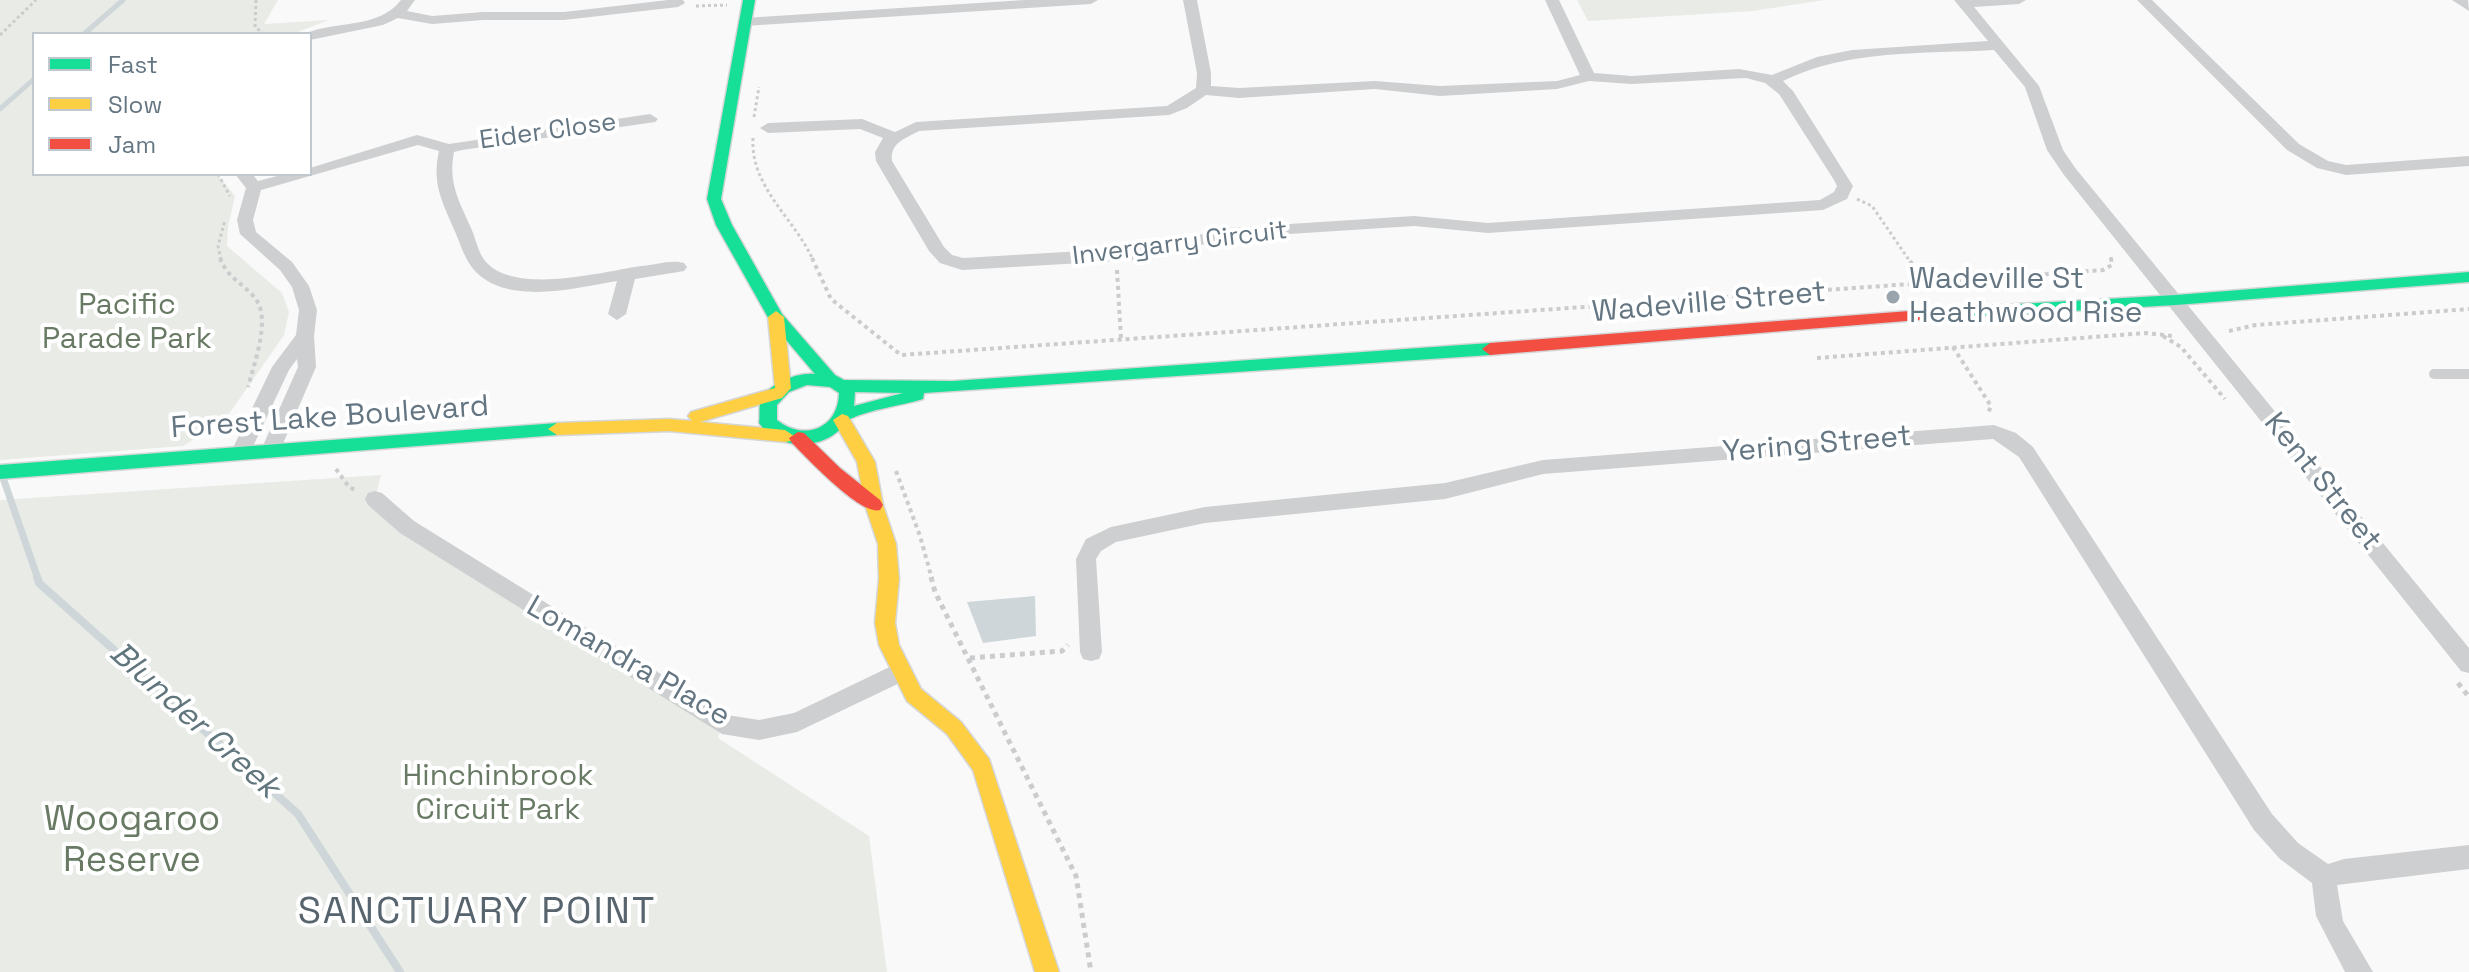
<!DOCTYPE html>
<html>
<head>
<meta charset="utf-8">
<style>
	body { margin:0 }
	#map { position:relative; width:2469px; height:972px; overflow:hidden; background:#f9f9f9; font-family:"Space Grotesk",sans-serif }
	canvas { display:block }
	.legend { position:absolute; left:32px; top:32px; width:280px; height:144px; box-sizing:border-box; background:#fff; border:2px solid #c1c8cd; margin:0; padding:10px 14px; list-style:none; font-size:24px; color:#657683 }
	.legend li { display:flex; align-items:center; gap:16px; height:40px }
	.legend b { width:40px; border:2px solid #c1c8cd }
</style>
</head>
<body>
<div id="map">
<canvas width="2469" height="972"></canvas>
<ul class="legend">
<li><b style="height:10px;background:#16e098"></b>Fast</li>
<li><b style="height:10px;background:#ffcf43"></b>Slow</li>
<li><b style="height:10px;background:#f24e42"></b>Jam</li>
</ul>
</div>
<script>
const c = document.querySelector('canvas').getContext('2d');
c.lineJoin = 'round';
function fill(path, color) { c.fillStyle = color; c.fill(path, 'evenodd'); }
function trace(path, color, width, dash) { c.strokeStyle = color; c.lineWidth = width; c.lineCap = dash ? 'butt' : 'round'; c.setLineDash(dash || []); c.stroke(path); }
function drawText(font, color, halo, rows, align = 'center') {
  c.font = font + ' "Space Grotesk",sans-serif'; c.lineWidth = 8; c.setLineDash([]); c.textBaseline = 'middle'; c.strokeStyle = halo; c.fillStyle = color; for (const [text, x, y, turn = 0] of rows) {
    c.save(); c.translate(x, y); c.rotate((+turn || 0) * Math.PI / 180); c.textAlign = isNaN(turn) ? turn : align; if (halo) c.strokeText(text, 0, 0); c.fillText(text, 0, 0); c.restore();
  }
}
const green = new Path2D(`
	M0,0H278L264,24L329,20L292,34H34V174H217L235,196L228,227L227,246L282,293L289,312L284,335L229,414L210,430L183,446L0,460Z
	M1577,0H1824L1753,11L1588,21Z
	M381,475L375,499L722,724L718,738L869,836L887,972H0V500Z`);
const water = new Path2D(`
	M1035,596L1036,636L983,643L967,602Z`);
const streamFar2 = new Path2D(`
	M84,34L123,0
	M0,109L34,79`);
const streamFar1 = new Path2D(`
	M0,469L38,579`);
const stream = new Path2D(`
	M37,577L39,583L298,814L400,972`);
const pathFar2 = new Path2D(`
	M256,0L255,27L264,34
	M696,6L727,5
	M0,35L36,0
	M754,117L759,87
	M753,138C750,187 795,219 813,260
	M218,174L230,196
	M1857,199L1872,206L1909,260
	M2111,257V260
	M221,260L218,246L225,220`);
const pathFar1 = new Path2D(`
	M220,258C228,280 246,284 257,301C270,322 254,364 248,387
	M812,258L831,299L901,355L1925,283L1908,258
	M1117,270L1121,339
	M1925,283L2103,270L2112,265L2111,258
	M2229,331L2256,325L2469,309
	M2163,336L2181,347L2225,399
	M1953,347L1991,406L1988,413
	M1817,358L2146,333L2173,336
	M336,469L349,487L357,491
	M896,471L920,536L932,579`);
const path = new Path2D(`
	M931,577L935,592L1076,876L1091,972
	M970,658L1062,651L1068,645
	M2458,683L2469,697`);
const lane = new Path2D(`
	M2434,374H2469`);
const street = new Path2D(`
	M401,0H415L407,11L432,16L483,12H564L668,0H683L685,3L678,7L564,20H483L432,24L398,18L383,25L310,40V34H304C335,20 378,30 401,0Z
	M1025,0H1098L1091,4L744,26L737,22L744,18Z
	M1183,0H1197L1211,73V86L1239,88L1375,81L1440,86L1557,81L1580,75L1545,0H1559L1594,73L1632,76L1739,69L1772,75L1817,57L1852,50L1988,41L1954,0H2026L2019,4L1974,7L2039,86L2063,150L2076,169L2469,648V673L2461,671L2064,175L2047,150L2025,87L1994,50C1924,54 1847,49 1783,81L1793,91L1853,186L1847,199L1823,210L1488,233L1414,226L1227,238L1150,259L962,270L940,263L929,251L876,161L875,152L883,138L860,129L768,133L760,128L768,123L862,119L895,132L916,122L1167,106L1196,88L1197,73ZM1746,78L1765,83L1779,94L1834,180L1837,186L1834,192L1820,200L1488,223L1414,216L1227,228L1150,247L963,258L952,255L944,247L892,161C890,142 905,139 919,131L1169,115L1187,108L1206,95L1239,98L1375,89L1440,96L1557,89L1589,81L1632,84Z
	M2137,0H2152L2299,144L2328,161L2346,165L2469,156V166L2346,175L2317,168L2287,150Z
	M2452,0H2468L2469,11Z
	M650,114L658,119L655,122L462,150L454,152C448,183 459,201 471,228C476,239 478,253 486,262C515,295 602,272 641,266C655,265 671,259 684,263L687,267L684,271L635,279L626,314L617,320L608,314L617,281C576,288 508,306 475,271C464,259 460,242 453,227C441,199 432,182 439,151L418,145L261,190L253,220L256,232L292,262L309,286L317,310L314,336L316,367L278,455H264L261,450L298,367L297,359L289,370L248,457H234L231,452L272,367L296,335L299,310L292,287L280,270L240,234L237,220L246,188L235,174H252L258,181L285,174H310V168L417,135L449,144Z
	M1994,425L2016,433L2033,447L2272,814L2298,843L2328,864L2344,859L2469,845V869L2337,885L2343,921L2373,972H2345L2316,916L2312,883L2280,859L2254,830L2019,457L1993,439L1543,474L1445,499L1205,523L1116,542L1101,551L1096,559L1102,652L1099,659L1091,661L1083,659L1080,652L1076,559L1086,539L1111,527L1205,507L1445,483L1543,460Z
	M375,491L382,493L414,521L727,715L759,720L794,713L900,662L908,665L911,672L908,679L797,732L759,740L722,734L400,533L368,505L365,499L368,493Z`);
const fast = new Path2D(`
	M743,0H755L721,199L732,225L782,314L835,375L844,380L953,381L1490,343L1498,349L1490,355L924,393L923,399C900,406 871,409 850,419C845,422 842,429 837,432C814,451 776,448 759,423C760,417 759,409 760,403C766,384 797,372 815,374L770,321L716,225L707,199ZM807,385L830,387L839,393C838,430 803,441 777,420V405L789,392ZM855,392L903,393L854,406Z
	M2469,272V282L2176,305L1949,318L1941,313L1949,308L2176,295Z
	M557,423L566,429L557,435L0,479V465Z`);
const slow = new Path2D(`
	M776,311L784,317L791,388L782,398L700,422L785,430L794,436L791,441L785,442L669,431L557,435L548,429L557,423L669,419L692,421L688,416L691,412L775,388L768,317Z
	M842,414L848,416L875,462L883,505L896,544L899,579L895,623L899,645L921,689L961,722L989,759L1059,972H1035L973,770L947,734L907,701L879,645L875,623L879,579L878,544L865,505L857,462L833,420Z`);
const jam = new Path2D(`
	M1949,308L1955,309L1957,313L1955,317L1490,355L1482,349L1490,343Z
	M798,432L804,433L840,468L880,500L883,505L880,510C861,516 807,458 792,443L789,438Z`);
const markers = [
	[1893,297,8,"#99a4ac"]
];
const farStreetnames = [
	["Eider Close",548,132,-8],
	["Invergarry Circuit",1180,244,-7]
];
const poiNames = [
	["Wadeville St",1909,280],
	["Heathwood Rise",1909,314]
];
const streetNames = [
	["Wadeville Street",1709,303,-5],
	["Forest Lake Boulevard",330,418,-4],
	["Yering Street",1817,445,-5],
	["Kent Street",2322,482,51],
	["Lomandra Place",628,662,30]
];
const parkNames = [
	["Pacific",127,306],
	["Parade Park",127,340],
	["Hinchinbrook",498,777],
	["Circuit Park",498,811]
];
const waterNames = [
	["Blunder Creek",194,721,42]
];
const nearParknames = [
	["Woogaroo",132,820],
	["Reserve",132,861]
];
const nearNeighbourhoodnames = [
	["SANCTUARY POINT",477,913]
];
fill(green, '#e8ebe6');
fill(water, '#ced6d9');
trace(streamFar2, '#ced6d9', 5);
trace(streamFar1, '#ced6d9', 7);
trace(stream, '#ced6d9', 8);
trace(fast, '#d5d6d7', 3);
trace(slow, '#d5d6d7', 3);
trace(jam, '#d5d6d7', 3);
trace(pathFar2, '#cbcccd', 3, [3, 3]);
trace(pathFar1, '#cbcccd', 4, [4, 4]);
trace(path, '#cbcccd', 5, [5, 5]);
trace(lane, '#cecfd0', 10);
fill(street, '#cecfd0');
fill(fast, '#16e098');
fill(slow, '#ffcf43');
fill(jam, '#f24e42');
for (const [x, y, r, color] of markers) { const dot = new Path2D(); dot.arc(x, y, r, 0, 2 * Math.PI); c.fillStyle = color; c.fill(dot); trace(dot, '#fff', 3); }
drawText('26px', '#657683', '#fff', farStreetnames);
drawText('30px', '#657683', '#fff', poiNames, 'left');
drawText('30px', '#657683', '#fff', streetNames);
drawText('30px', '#687a64', '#fff', parkNames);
drawText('italic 32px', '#60757c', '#fff', waterNames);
drawText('36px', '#687a64', '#fff', nearParknames);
c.letterSpacing = '2px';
drawText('38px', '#57646e', '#fff', nearNeighbourhoodnames);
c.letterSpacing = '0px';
</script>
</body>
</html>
